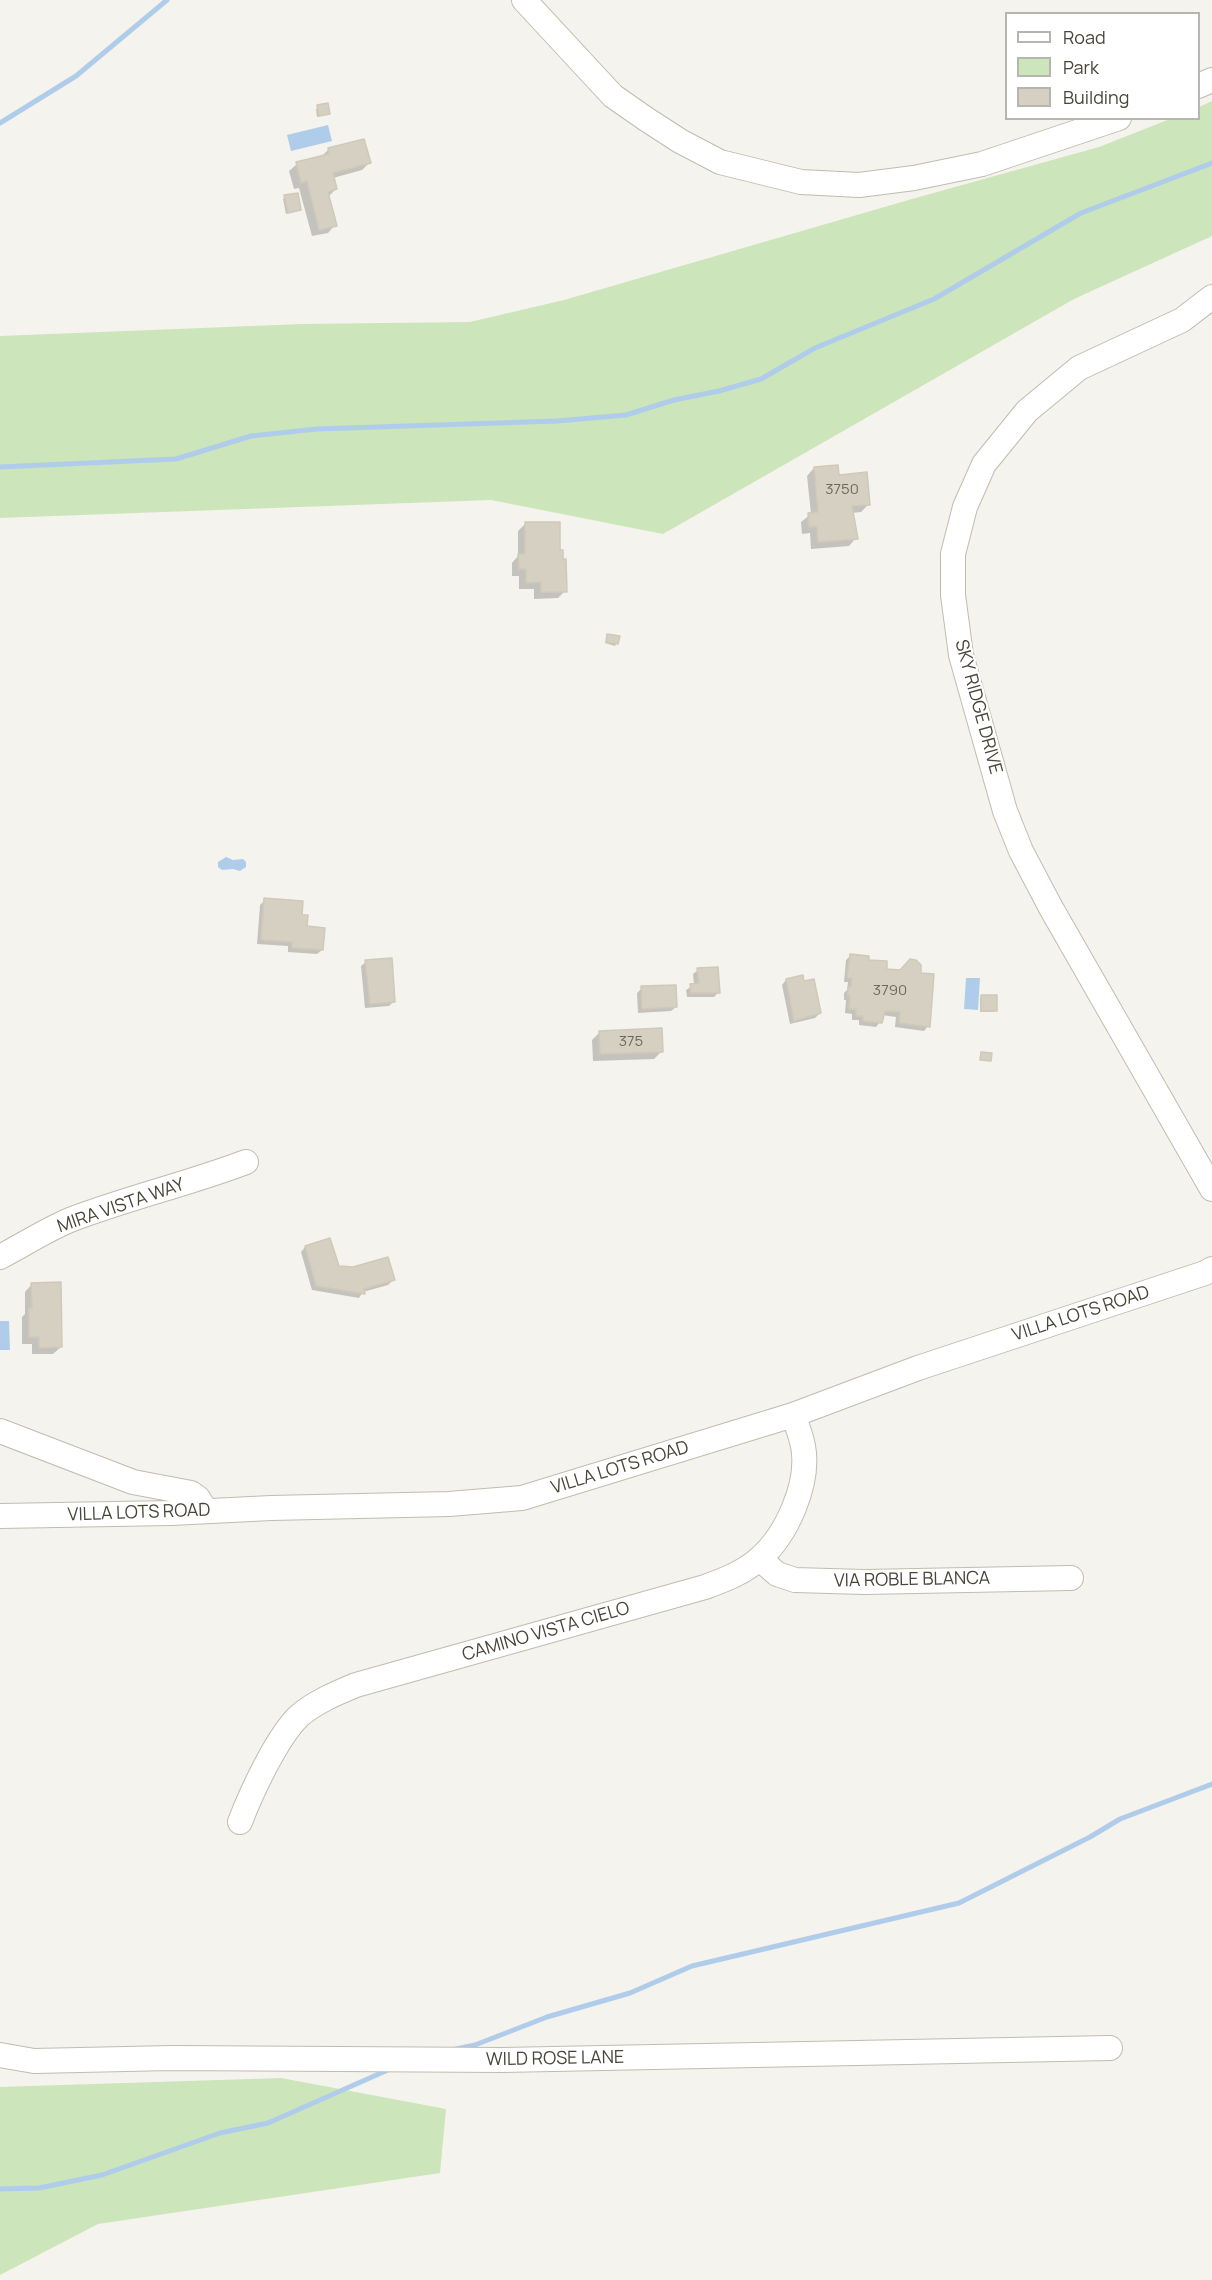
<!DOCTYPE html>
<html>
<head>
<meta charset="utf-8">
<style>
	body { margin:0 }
	#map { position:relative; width:1212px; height:2280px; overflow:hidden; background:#f5f3ed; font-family:Manrope,sans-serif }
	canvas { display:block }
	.legend { position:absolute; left:1005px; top:12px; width:195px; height:108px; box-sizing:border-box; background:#fff; border:2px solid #b6b5b0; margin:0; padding:8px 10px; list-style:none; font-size:18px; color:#49453a }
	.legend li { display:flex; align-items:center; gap:12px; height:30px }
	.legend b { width:30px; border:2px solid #b6b5b0 }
</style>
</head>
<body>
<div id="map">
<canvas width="1212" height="2280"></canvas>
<ul class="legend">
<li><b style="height:8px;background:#fff"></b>Road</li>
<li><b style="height:16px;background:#cde5ba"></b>Park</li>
<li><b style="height:16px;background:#d6d0c3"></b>Building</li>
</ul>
</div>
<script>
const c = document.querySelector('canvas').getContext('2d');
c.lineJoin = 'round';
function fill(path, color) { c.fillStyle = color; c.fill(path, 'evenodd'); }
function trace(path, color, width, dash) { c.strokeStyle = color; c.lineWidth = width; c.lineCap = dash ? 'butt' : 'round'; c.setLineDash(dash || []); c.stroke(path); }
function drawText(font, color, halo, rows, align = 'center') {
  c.font = font + ' Manrope,sans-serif'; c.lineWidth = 4.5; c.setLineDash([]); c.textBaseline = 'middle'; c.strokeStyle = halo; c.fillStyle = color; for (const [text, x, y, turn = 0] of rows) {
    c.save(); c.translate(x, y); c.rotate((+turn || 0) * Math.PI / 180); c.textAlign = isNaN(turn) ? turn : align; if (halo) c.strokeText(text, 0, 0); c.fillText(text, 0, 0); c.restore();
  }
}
const green = new Path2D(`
	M1212,101V236L1074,299L663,534L491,500L0,518V336L302,324L470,322L564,300L912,199L1099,147L1170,119L1198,118L1199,107Z
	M281,2078L446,2109L440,2173L98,2224L0,2275V2087Z`);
const water = new Path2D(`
	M328,125L332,141L291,151L287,135Z
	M226,857L233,860L243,859L246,862V867L240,871L233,869L222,870L218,867V862Z
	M966,978H980L978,1010L964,1009Z
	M0,1321H9L10,1350H0Z`);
const shadow = new Path2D(`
	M318,107L328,114L317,117L316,109Z
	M329,149L369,163L362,170L333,178L336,189L328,197L335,225L328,233L312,236L299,188L294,189L289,171L297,164L321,157Z
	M285,197L300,209L286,214L283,199Z
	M814,468L869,504L861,512L852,513L856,538L849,546L811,549L810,533L802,534L801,522L811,514L807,476Z
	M525,524L559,552L565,591L558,598L534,599V589H519V576H512V563L518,556V531Z
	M608,635L616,644L615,646L605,643Z
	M265,900L300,916L305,928L322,950L317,954L288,952V946L257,944L260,905Z
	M851,955L885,971L928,1026L924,1031L895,1027L896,1017L882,1015L880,1022L876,1027L859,1025V1020H852V1014L845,1013L846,1000H844V993L847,990L848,982H844L846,960Z
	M366,962L394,1001L389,1006L365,1008L361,966Z
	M698,970L719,992L714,997H687L686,990L694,985L693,974Z
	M786,980L803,982L820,1013L815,1018L790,1024L782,985Z
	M642,988L676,1007L671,1011L638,1013L637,993Z
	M982,996L996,1010L994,1012H980V998Z
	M600,1032L661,1052L654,1059L593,1061L592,1040Z
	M305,1247L338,1267L393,1280L388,1285L363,1292L359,1298L312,1290L301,1252Z
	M32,1284L61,1347L53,1354H32V1344H22V1317L25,1314V1292Z`);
const stream = new Path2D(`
	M0,123L76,76L167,0
	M0,467L176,459L251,436L317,429L557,421L626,415L674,400L719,391L761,379L815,348L934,299L1081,213L1212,163
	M456,2049L475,2045L547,2017L630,1993L692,1966L959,1903L1090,1837L1120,1819L1212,1784
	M0,2189L39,2188L102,2175L220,2133L268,2123L390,2069`);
const building = new Path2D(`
	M328,103L330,114L319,116L317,105Z
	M364,139L371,163L333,173L337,189L328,192L337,226L319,230L307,181L301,183L296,162L329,154L328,148Z
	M298,193L301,210L288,213L284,195Z
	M838,465L839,475L867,472L870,505L852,506L858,539L818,542L817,526L809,527L808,513L818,512L814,467Z
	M525,522H560V550H563V559H566L567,592H541V582L526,583V569H519L518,554H525Z
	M607,634L620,636L618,644L606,642Z
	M264,898L303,901L302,915H308L307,926L325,928L323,950L292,948V942L261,940Z
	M850,954L869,956V960L887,961V969L900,970L910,959L916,960L921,965V973L934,974L930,1027L899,1023L900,1012L885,1011L882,1023L863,1021V1016H856V1009H849L850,996L848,995V987H851L852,978H847Z
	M392,958L395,1002L370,1004L365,960Z
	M718,967L720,993H691L690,984L699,983L697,968Z
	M803,975L804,981L814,979L821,1013L794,1021L786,979Z
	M676,985L677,1007L642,1009L641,986Z
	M981,995H997V1011H981Z
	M662,1028L663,1052L600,1054L599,1031Z
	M981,1052L992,1053L991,1061L980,1060Z
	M330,1238L339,1266L353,1267L388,1257L395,1280L364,1289L365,1294L316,1286L305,1246Z
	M61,1282L62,1347L39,1348V1337H29V1308H32L31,1283Z`);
const minor = new Path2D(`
	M524,0L613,96L646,119L680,141L720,162L801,182L859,185L914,178L982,164L1119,118
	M1198,86L1212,80
	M1212,297L1182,320L1079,368L1027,411L984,464L965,507L953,554V595L961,655L1005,811L1021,851L1051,908L1212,1189
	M0,1257C23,1245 46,1230 70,1220C127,1198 188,1184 246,1162
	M0,1431L133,1482L191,1493L198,1498L206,1511
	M0,1516L171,1513L271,1508L449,1504L522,1498L793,1415L918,1368L1205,1273L1212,1269
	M760,1559L777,1574L795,1580L864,1582L1071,1578
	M240,1822C251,1793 277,1737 299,1716C315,1702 337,1693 356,1685L705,1587C724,1580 743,1573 759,1559C787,1535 810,1483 803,1446C801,1436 797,1425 793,1415
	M0,2055L34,2061L172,2058L502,2060L1110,2048`);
const numberNames = [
	["3750",842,490],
	["3790",890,991],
	["375",631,1042]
];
const streetNames = [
	["SKY RIDGE DRIVE",978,707,75],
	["MIRA VISTA WAY",121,1206,-19],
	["VILLA LOTS ROAD",1081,1314,-18],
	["VILLA LOTS ROAD",620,1468,-17],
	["VILLA LOTS ROAD",139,1513,-2],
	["VIA ROBLE BLANCA",912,1580,-1],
	["CAMINO VISTA CIELO",546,1632,-16],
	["WILD ROSE LANE",555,2059,-1]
];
fill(green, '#cde5ba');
fill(water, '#b0cceb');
fill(shadow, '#0003');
trace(stream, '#b0cceb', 5);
fill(building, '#d6d0c3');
trace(building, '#d0c9b7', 1.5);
trace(minor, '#c0bcb0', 26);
trace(minor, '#fff', 24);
drawText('15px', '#6c685c', null, numberNames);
drawText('18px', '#49453a', '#fff', streetNames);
</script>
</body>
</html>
